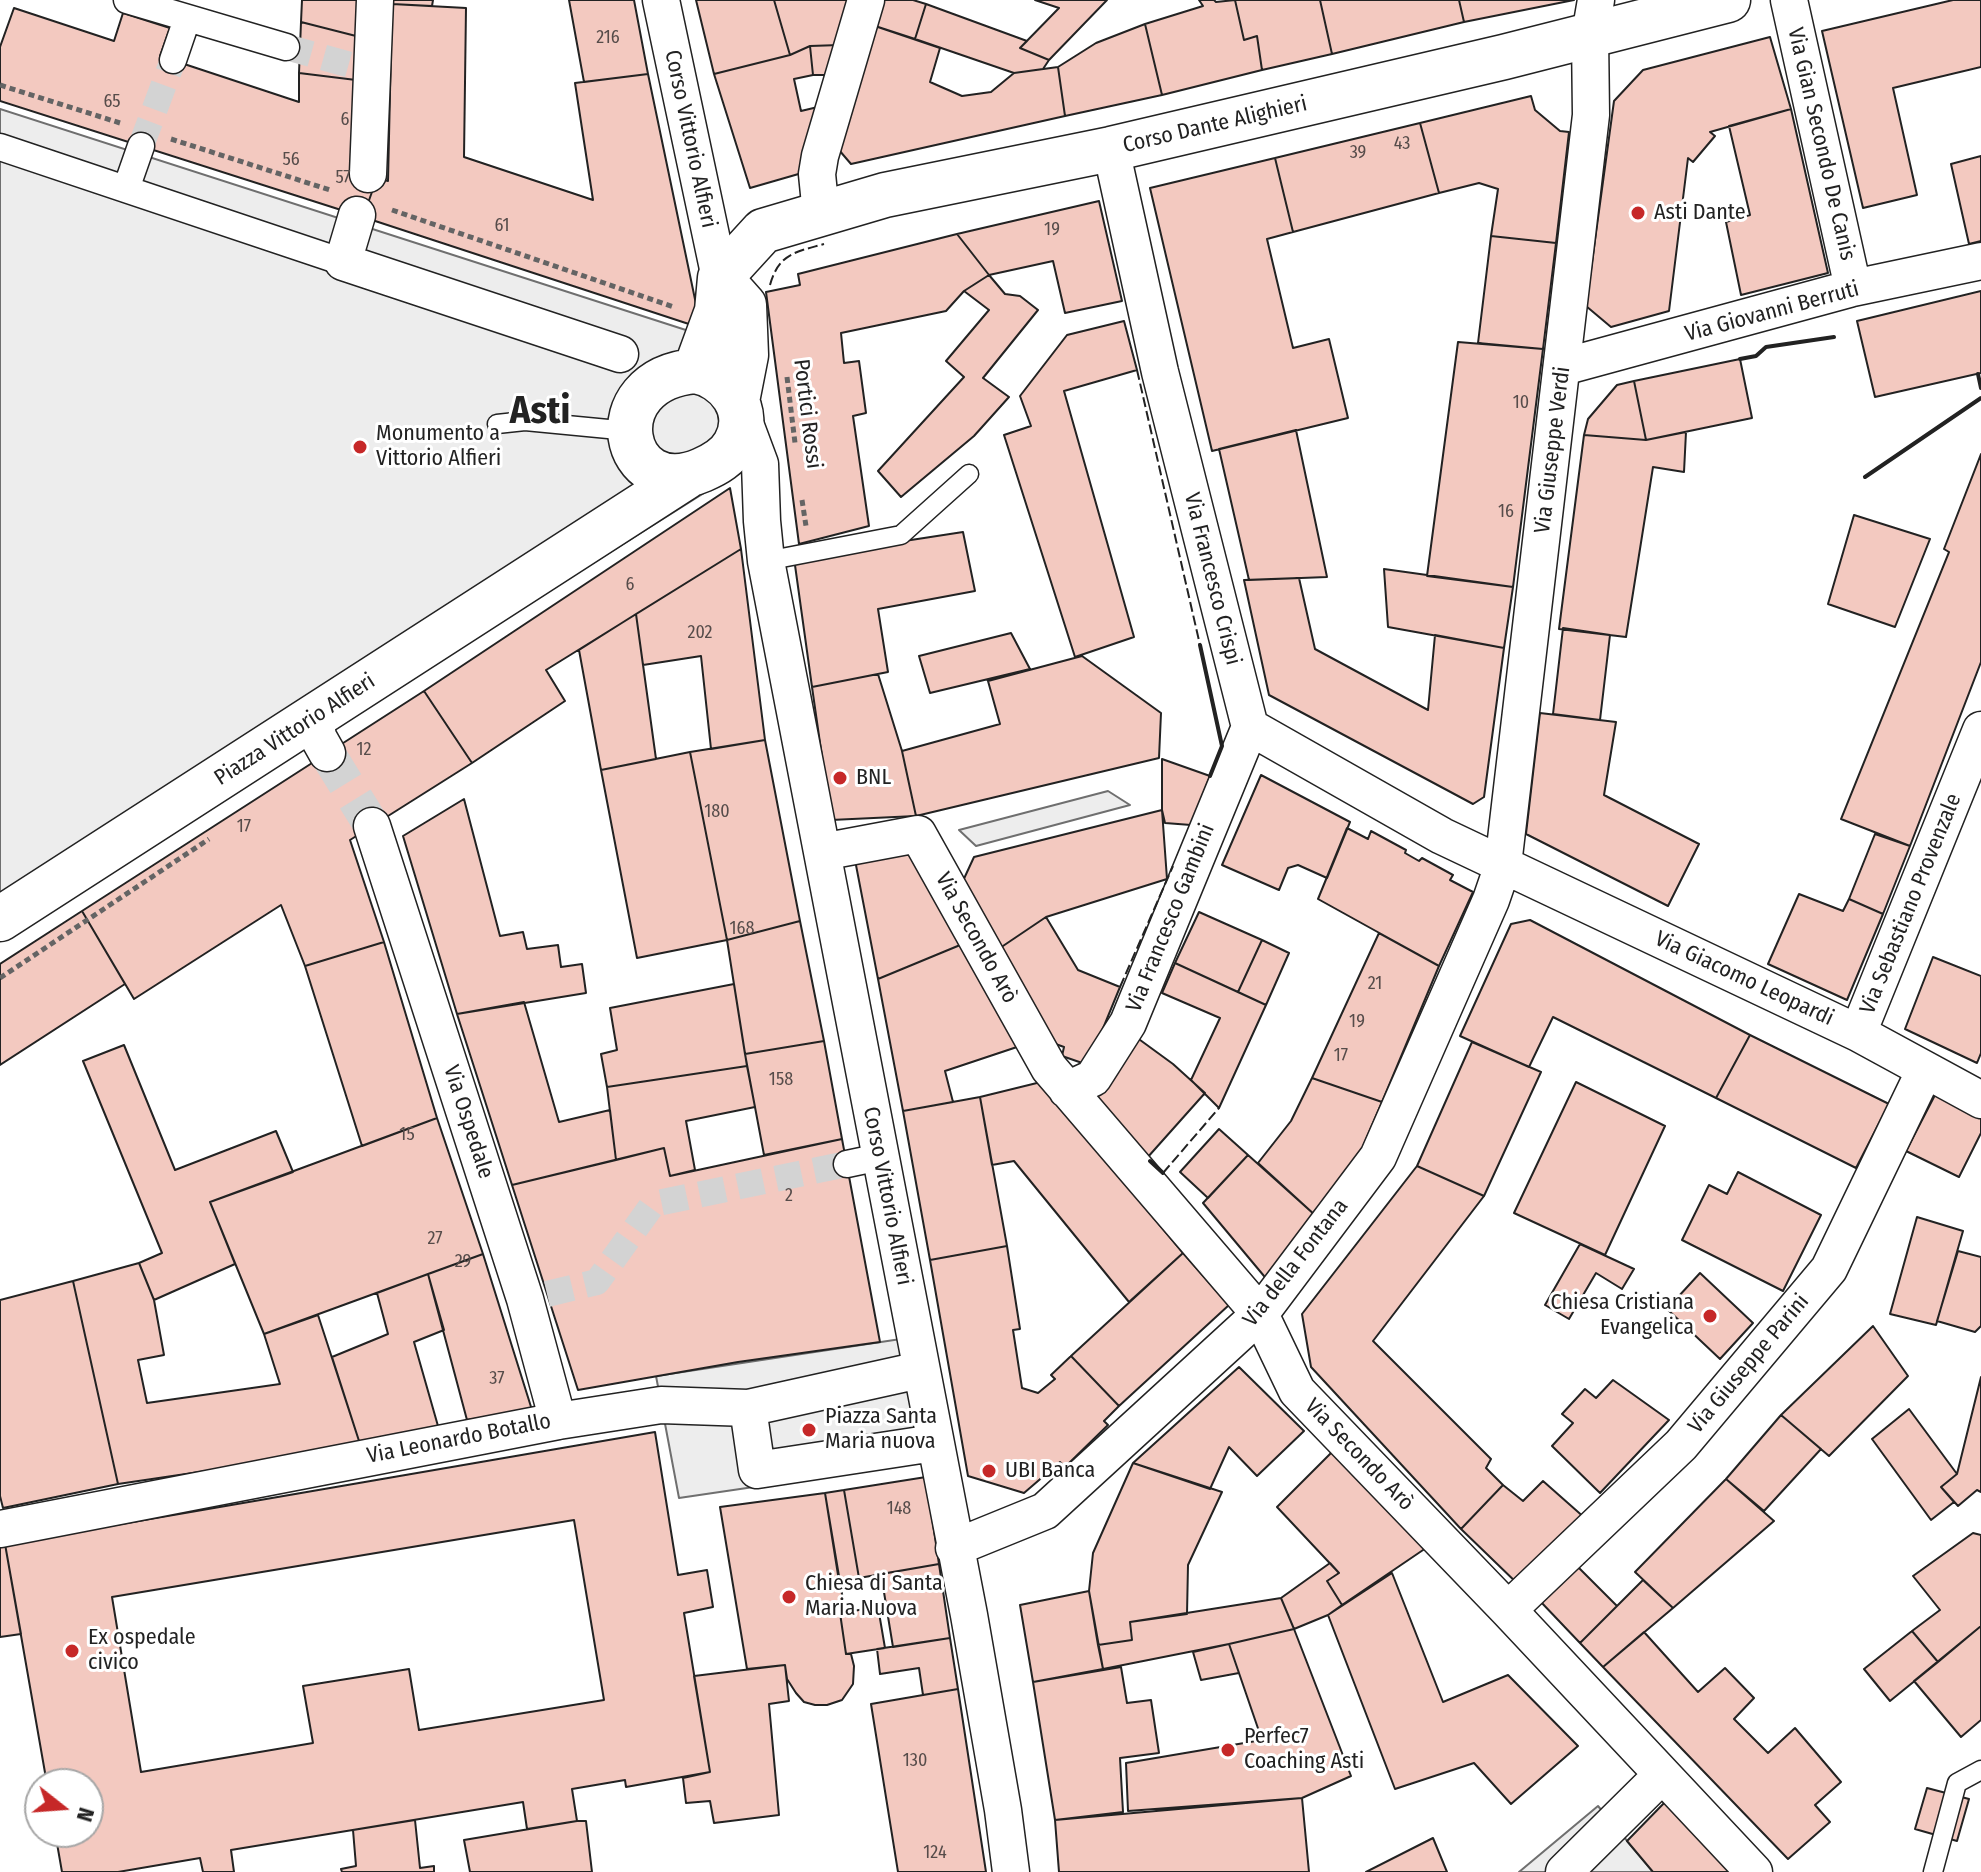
<!DOCTYPE html>
<html>
<head>
<meta charset="utf-8">
<style>
	body { margin:0 }
	#map { position:relative; width:1981px; height:1872px; overflow:hidden; background:#fff; font-family:"Fira Sans Condensed",sans-serif }
	canvas { display:block }
	.north { position:absolute; left:24px; top:1768px; width:80px; height:80px; box-sizing:border-box; background:#fff; border:2px solid #a7a7a7; border-radius:50%; rotate:107deg; font-size:22px; font-weight:700; line-height:32px; text-align:center; color:#222 }
	.north::after { content:''; display:block; margin:auto; width:28px; height:36px; background:#c62828; clip-path:polygon(50% 0,100% 100%,50% 72%,0 100%) }
</style>
</head>
<body>
<div id="map">
<canvas width="1981" height="1872"></canvas>
<div class="north">N</div>
</div>
<script>
const c = document.querySelector('canvas').getContext('2d');
c.lineJoin = 'round';
function fill(path, color) { c.fillStyle = color; c.fill(path, 'evenodd'); }
function trace(path, color, width, dash) { c.strokeStyle = color; c.lineWidth = width; c.lineCap = dash ? 'butt' : 'round'; c.setLineDash(dash || []); c.stroke(path); }
function drawText(font, color, halo, rows, align = 'center') {
  c.font = font + ' "Fira Sans Condensed",sans-serif'; c.lineWidth = 6; c.setLineDash([]); c.textBaseline = 'middle'; c.strokeStyle = halo; c.fillStyle = color; for (const [text, x, y, turn = 0] of rows) {
    c.save(); c.translate(x, y); c.rotate((+turn || 0) * Math.PI / 180); c.textAlign = isNaN(turn) ? turn : align; if (halo) c.strokeText(text, 0, 0); c.fillText(text, 0, 0); c.restore();
  }
}
const parking = new Path2D(`
	M0,109L751,351L761,405L731,476L0,937Z
	M1108,791L1130,805L976,846L959,830Z
	M914,1337L937,1460L679,1498L656,1376Z
	M1598,1806L1653,1872H1519Z`);
const building = new Path2D(`
	M302,0H358L356,36L301,22Z
	M392,0H433L432,6L392,4Z
	M569,0H634L648,74L584,82Z
	M696,0H774L790,55L714,74Z
	M774,0H850L840,45L810,46L790,55Z
	M876,0H913L926,4L915,39L869,24Z
	M1035,0H1107L1049,60L1020,48L1059,8Z
	M1199,0H1214L1216,2L1235,0L1244,40L1257,36L1262,70L1162,95L1145,24L1203,6Z
	M1235,0H1320L1332,54L1262,70L1257,36L1244,40Z
	M1320,0H1459L1464,22L1332,54Z
	M1459,0H1574L1464,22Z
	M1953,0H1981V67L1893,88L1917,195L1863,208L1822,31Z
	M392,4L466,8L464,157L593,200L575,83L648,74L701,328L363,217L377,178L388,181Z
	M926,4L1027,41L1020,48L1049,60L1043,69L1014,73L915,39Z
	M14,8L114,41L123,13L170,28L160,56L299,102V73L356,80L377,178L363,217L0,101V47Z
	M301,22L356,36V80L299,73Z
	M869,24L940,48L930,82L962,96L991,92L1014,73L1058,67L1065,116L851,164L833,143Z
	M1145,24L1162,95L1065,116L1058,67L1096,43Z
	M1770,37L1791,109L1710,132L1715,136L1693,162L1688,158L1669,311L1611,327L1586,306L1614,101L1643,70Z
	M840,45L832,75H813L810,46Z
	M810,46L813,75L794,79L801,111L822,106L802,173L750,188L714,74L790,55Z
	M1531,96L1535,110L1560,131L1569,132L1556,243L1491,236L1498,189L1479,183L1439,193L1420,123Z
	M1791,109L1828,273L1741,295L1726,222L1750,215L1729,126Z
	M1420,123L1439,193L1293,232L1275,158Z
	M1981,156V241L1969,244L1951,164Z
	M1275,158L1293,232L1267,239L1293,348L1329,339L1348,418L1212,451L1150,188Z
	M1099,201L1122,301L1065,313L1053,261L989,275L957,234Z
	M957,234L989,275L964,291L946,311L841,333L844,363L859,361L866,413L853,416L869,526L799,544L766,292L800,285L798,274Z
	M1491,236L1556,243L1543,349L1478,343Z
	M989,275L1005,294L1020,296L1038,310L983,378L1009,397L974,436L901,497L878,471L964,377L946,361L989,310L964,291Z
	M1981,291V373L1875,397L1857,321Z
	M1124,321L1137,370L1064,391L1134,637L1075,657L1004,435L1031,426L1020,396L1067,335Z
	M1458,342L1543,349L1513,587L1427,576Z
	M1740,359L1752,418L1646,440L1634,381Z
	M1634,381L1646,440L1584,435L1588,419L1617,385Z
	M1296,430L1327,577L1249,580L1219,449Z
	M1686,432L1684,472L1653,467L1626,637L1559,629L1584,435L1646,440Z
	M1981,454V662L1910,846L1841,819L1949,552L1944,549Z
	M730,488L741,549L546,670L565,701L472,763L424,691Z
	M1854,515L1930,539L1895,627L1828,604Z
	M963,532L975,591L878,609L888,672L812,687L794,558Z
	M741,549L765,740L711,749L701,656L643,665L636,614Z
	M1384,569L1513,587L1504,648L1388,627Z
	M1299,578L1315,649L1428,710L1435,635L1504,648L1484,797L1473,804L1269,695L1244,580Z
	M636,614L656,759L601,770L579,650Z
	M1563,628L1610,635L1600,720L1553,714Z
	M1011,633L1030,669L930,693L919,656Z
	M1082,656L1161,713L1159,758L916,816L902,751L1000,724L988,681Z
	M878,674L902,751L916,816L831,820L812,687Z
	M424,691L472,763L350,840L384,942L305,966L281,905L134,999L82,911Z
	M1540,713L1616,722L1604,795L1699,844L1668,906L1526,834Z
	M765,740L800,921L727,940L690,752Z
	M690,752L727,940L637,958L601,770Z
	M1162,759L1210,776L1191,825L1165,823L1162,810Z
	M1261,775L1350,822L1327,878L1298,865L1288,868L1279,890L1222,865Z
	M464,799L500,936L523,932L527,949L558,945L561,967L582,964L586,993L457,1014L403,836Z
	M1162,810L1167,879L1046,917L997,950L962,883L974,857Z
	M1347,828L1368,839L1371,831L1406,850L1405,853L1419,861L1422,858L1453,875L1450,880L1473,892L1439,966L1318,899Z
	M1875,834L1910,846L1883,914L1849,899Z
	M904,840L965,943L878,979L855,860Z
	M1799,894L1843,911L1849,899L1883,914L1847,1000L1768,964Z
	M82,911L125,984L0,1065V964Z
	M1199,912L1262,940L1238,992L1175,963Z
	M1046,917L1078,970L1120,987L1088,1065L1062,1056L1064,1047L1050,1042L997,950Z
	M1530,920L1750,1035L1716,1098L1553,1017L1529,1067L1460,1036L1511,924Z
	M800,921L824,1041L745,1054L727,940Z
	M1379,933L1439,966L1382,1102L1312,1078Z
	M1262,940L1289,953L1266,1005L1238,992Z
	M384,942L437,1118L362,1146L305,966Z
	M965,943L1020,1046L945,1071L953,1102L903,1111L878,979Z
	M1933,957L1981,976V1053L1977,1063L1905,1029Z
	M1175,963L1266,1005L1219,1108L1191,1080L1220,1018L1162,993Z
	M734,984L747,1066L607,1087L601,1054L617,1050L610,1008Z
	M524,1002L559,1122L610,1110L616,1160L512,1185L457,1014Z
	M1750,1035L1889,1104L1856,1168L1716,1098Z
	M1136,1037L1173,1064L1205,1093L1147,1158L1093,1103Z
	M824,1041L842,1139L764,1155L745,1054Z
	M1472,1042L1541,1072L1484,1196L1417,1166Z
	M124,1045L175,1170L276,1131L293,1172L210,1202L235,1264L154,1300L139,1263L162,1253L83,1061Z
	M747,1066L755,1107L686,1121L695,1170L670,1176L664,1148L616,1160L607,1087Z
	M1312,1078L1382,1102L1362,1149L1316,1216L1258,1163L1291,1121Z
	M1041,1082L1183,1253L1129,1302L1014,1161L992,1165L980,1097Z
	M1576,1082L1665,1126L1605,1255L1514,1213Z
	M1935,1095L1981,1117V1133L1959,1177L1906,1151Z
	M980,1097L1007,1246L930,1260L903,1111Z
	M437,1118L483,1254L264,1334L210,1202Z
	M1219,1129L1248,1155L1208,1198L1180,1172Z
	M842,1139L880,1342L738,1362L578,1390L512,1185L664,1148L670,1176Z
	M1248,1155L1316,1216L1269,1282L1203,1203Z
	M1417,1166L1484,1196L1373,1341L1491,1459L1486,1468L1503,1485L1461,1529L1311,1367L1302,1314Z
	M1738,1172L1821,1215L1783,1291L1682,1240L1709,1185L1727,1194Z
	M1917,1217L1963,1231L1936,1325L1890,1314Z
	M1580,1244L1634,1269L1622,1289L1596,1273L1569,1319L1545,1305Z
	M1007,1246L1020,1329L1013,1330L1022,1388L1038,1393L1055,1379L1051,1375L1071,1356L1119,1406L1104,1421L1108,1425L1065,1467L1060,1462L1024,1493L968,1476L930,1260Z
	M1958,1251L1981,1257V1326L1975,1332L1937,1321Z
	M1183,1253L1229,1305L1119,1406L1071,1356Z
	M483,1254L532,1410L467,1420L428,1274Z
	M139,1263L154,1300L164,1355L138,1360L147,1403L280,1384L264,1334L318,1315L360,1444L274,1461L118,1484L73,1281Z
	M1700,1273L1753,1323L1720,1359L1667,1309Z
	M428,1274L444,1330L414,1342L438,1426L360,1444L332,1357L388,1334L377,1293Z
	M73,1281L118,1484L3,1508L0,1496V1300Z
	M1873,1326L1908,1376L1829,1456L1781,1415Z
	M1239,1367L1304,1431L1257,1476L1229,1447L1210,1489L1133,1463Z
	M1981,1377V1492L1977,1490L1958,1506L1941,1487L1957,1474Z
	M1613,1380L1669,1420L1600,1493L1552,1446L1573,1423L1562,1414L1585,1389L1596,1398Z
	M1909,1409L1957,1474L1941,1487L1954,1502L1931,1520L1872,1439Z
	M1781,1415L1821,1449L1764,1511L1726,1479Z
	M655,1432L678,1575L707,1570L713,1607L684,1613L710,1772L626,1787L625,1780L572,1789L577,1821L527,1829L523,1802L231,1850L234,1872H203L200,1858L118,1872H62L55,1832H88V1784H47L5,1544ZM574,1520L604,1700L419,1730L409,1669L303,1686L313,1743L141,1772L112,1597Z
	M1333,1451L1426,1548L1342,1605L1327,1581L1339,1573L1277,1507Z
	M1133,1463L1222,1492L1188,1565L1187,1614L1130,1622L1132,1640L1098,1645L1089,1591L1093,1553Z
	M926,1477L939,1564L859,1578L844,1490Z
	M1726,1479L1774,1521L1673,1608L1635,1572Z
	M1543,1481L1586,1519L1522,1588L1461,1529L1503,1485L1523,1501Z
	M844,1490L859,1578L839,1581L825,1493Z
	M825,1493L845,1612L840,1613L846,1654H851L854,1666L853,1684L842,1700L827,1705H815L804,1702L796,1693L787,1679L785,1665L747,1669L720,1507Z
	M1973,1533L1981,1535V1626L1938,1662L1912,1631L1940,1610L1913,1576Z
	M5,1544L21,1634L0,1637V1545Z
	M1330,1563L1339,1573L1327,1581L1342,1605L1328,1615L1294,1629L1281,1598Z
	M939,1564L950,1638L893,1647L881,1574Z
	M1577,1566L1617,1606L1580,1643L1540,1601Z
	M1392,1573L1443,1702L1508,1675L1578,1746L1511,1804L1474,1763L1395,1789L1328,1615Z
	M1643,1580L1673,1608L1603,1667L1580,1643Z
	M1089,1591L1103,1669L1033,1682L1020,1605Z
	M1281,1598L1294,1629L1229,1644L1103,1669L1098,1645L1132,1640L1130,1622Z
	M878,1607L885,1648L846,1654L840,1613Z
	M1981,1626V1720L1961,1737L1914,1681Z
	M1294,1629L1351,1776L1302,1798L1128,1811L1126,1763L1262,1740L1229,1644Z
	M1912,1631L1938,1662L1890,1701L1864,1669Z
	M1644,1632L1698,1692L1725,1668L1754,1698L1734,1719L1768,1753L1795,1728L1841,1782L1815,1805L1830,1822L1788,1859L1603,1667Z
	M950,1638L958,1689L923,1695L919,1668L880,1674L877,1649Z
	M1229,1644L1239,1673L1201,1680L1193,1652Z
	M785,1665L789,1701L769,1704L779,1815L714,1823L710,1801L686,1803L683,1778L710,1772L694,1676Z
	M1121,1667L1127,1703L1151,1700L1159,1753L1120,1758L1123,1812L1055,1820L1033,1682Z
	M958,1689L986,1872H898L871,1704Z
	M1927,1788L1969,1799L1957,1841L1915,1829Z
	M1302,1798L1309,1872H1059L1055,1820Z
	M1668,1799L1731,1872H1653L1627,1841Z
	M415,1820L420,1868L434,1866V1872H342L341,1869L356,1866L353,1830Z
	M577,1821H586L592,1872H470L464,1840Z
	M1433,1838L1447,1872H1366Z`);
const pedestrianTunnel = new Path2D(`
	M286,47L372,71
	M141,146L173,60
	M547,1294L597,1282L653,1204L847,1164`);
const minorTunnel = new Path2D(`
	M327,753L372,826`);
const path = new Path2D(`
	M0,85L120,123
	M171,139L330,190
	M392,210L674,307
	M787,377L795,443
	M802,500L806,526
	M0,978L209,839`);
const service = new Path2D(`
	M497,424L525,421L629,431
	M766,561L901,535L969,474
	M1933,1872L1957,1783L1981,1770`);
const pedestrian = new Path2D(`
	M127,0L286,47
	M173,60L187,19
	M0,147L343,262
	M126,189L141,146
	M847,1164L880,1157`);
const minor = new Path2D(`
	M661,0L720,278
	M1789,0L1853,288
	M1111,149L1160,372L1250,727L1442,836L1858,1033L1981,1100
	M368,174L375,0
	M821,214L817,174L820,156L866,0
	M357,215L343,262L620,354
	M1563,367L1853,288L1981,261
	M738,405L760,464L762,521L766,561L969,1615L1003,1810L1011,1872
	M315,718L318,737L327,753
	M372,826L525,1299L558,1421
	M822,852L918,834L1049,1068L1260,1314L1297,1391L1508,1610L1754,1872
	M1858,1033L1981,730
	M1067,1090L1093,1078L1128,1023L1250,727
	M748,1408L757,1470L934,1443
	M0,1529L558,1421L661,1405L748,1408L920,1370
	M954,1548L1045,1511L1260,1314L1378,1157L1491,900L1503,865L1591,115L1590,35L1596,0
	M1508,1610L1681,1445L1829,1269L1925,1070
	M1564,1872L1662,1775`);
const tertiary = new Path2D(`
	M720,278L763,231L885,195L1111,149L1504,57L1728,0
	M720,278L744,305L746,355L737,401
	M695,371C727,377 754,410 735,444C728,457 716,464 702,470C621,505 595,380 695,371Z
	M695,371L717,311L720,278
	M0,919L686,477`);
const fence = new Path2D(`
	M770,285C779,253 796,252 824,244
	M1137,370L1200,645
	M1120,987L1173,866
	M1163,1173L1219,1108`);
const wall = new Path2D(`
	M1740,359L1756,356L1766,347L1834,337
	M1978,374L1981,388
	M1865,477L1981,398
	M1200,645L1222,746L1210,776
	M1150,1161L1163,1173`);
const markers = [
	[1638,213,8,"#c62828"],
	[360,447,8,"#c62828"],
	[840,778,8,"#c62828"],
	[1710,1316,8,"#c62828"],
	[809,1430,8,"#c62828"],
	[989,1471,8,"#c62828"],
	[789,1597,8,"#c62828"],
	[72,1651,8,"#c62828"],
	[1228,1750,8,"#c62828"]
];
const numberNames = [
	["216",608,38],
	["65",112,102],
	["6",345,120],
	["43",1402,144],
	["39",1358,153],
	["56",291,160],
	["57",343,178],
	["61",502,226],
	["19",1052,230],
	["10",1521,403],
	["16",1506,512],
	["6",630,585],
	["202",700,633],
	["12",364,750],
	["180",717,812],
	["17",244,827],
	["168",742,929],
	["21",1375,984],
	["19",1357,1022],
	["17",1341,1056],
	["158",781,1080],
	["15",407,1135],
	["2",789,1196],
	["27",435,1239],
	["29",463,1262],
	["37",497,1379],
	["148",899,1509],
	["130",915,1761],
	["124",935,1853]
];
const streetNames = [
	["Corso Dante Alighieri",1215,125,-13],
	["Corso Vittorio Alfieri",690,139,78],
	["Via Gian Secondo De Canis",1821,144,77],
	["Via Giovanni Berruti",1772,312,-15],
	["Portici Rossi",807,414,83],
	["Via Giuseppe Verdi",1553,450,-83],
	["Via Francesco Crispi",1212,579,76],
	["Piazza Vittorio Alfieri",295,730,-33],
	["Via Sebastiano Provenzale",1911,904,-68],
	["Via Francesco Gambini",1171,918,-68],
	["Via Secondo Arò",976,938,61],
	["Via Giacomo Leopardi",1744,979,25],
	["Via Ospedale",468,1122,72],
	["Corso Vittorio Alfieri",887,1196,79],
	["Via della Fontana",1296,1263,-52],
	["Via Giuseppe Parini",1749,1364,-50],
	["Via Leonardo Botallo",459,1439,-11],
	["Via Secondo Arò",1359,1455,46]
];
const poiNames = [
	["Asti Dante",1654,213],
	["Monumento a",376,434],
	["Vittorio Alfieri",376,459],
	["BNL",856,778],
	["Chiesa Cristiana",1694,1303,"right"],
	["Evangelica",1694,1328,"right"],
	["Piazza Santa",825,1417],
	["Maria nuova",825,1442],
	["UBI Banca",1005,1471],
	["Chiesa di Santa",805,1584],
	["Maria Nuova",805,1609],
	["Ex ospedale",88,1638],
	["civico",88,1663],
	["Perfec7",1244,1737],
	["Coaching Asti",1244,1762]
];
const townNames = [
	["Asti",540,412]
];
fill(parking, '#ededed');
trace(parking, '#6f6f6f', 2);
fill(building, '#f3c9c0');
trace(building, '#222', 2);
trace(pedestrianTunnel, '#d3d3d3', 26, [26, 13]);
trace(minorTunnel, '#d3d3d3', 36, [36, 18]);
trace(service, '#222', 21);
trace(pedestrian, '#222', 29);
trace(minor, '#222', 39);
trace(tertiary, '#222', 47);
trace(path, '#646464', 5, [6, 4]);
trace(service, '#fff', 18);
trace(pedestrian, '#fff', 26);
trace(minor, '#fff', 36);
trace(tertiary, '#fff', 44);
trace(fence, '#222', 2, [10, 4]);
trace(wall, '#222', 4);
for (const [x, y, r, color] of markers) { const dot = new Path2D(); dot.arc(x, y, r, 0, 2 * Math.PI); c.fillStyle = color; c.fill(dot); trace(dot, '#fff', 3); }
drawText('18px', '#564c4a', null, numberNames);
drawText('22px', '#222', '#fff', streetNames);
drawText('22px', '#222', '#fff', poiNames, 'left');
drawText('bold 38px', '#222', '#fff', townNames);
</script>
</body>
</html>
